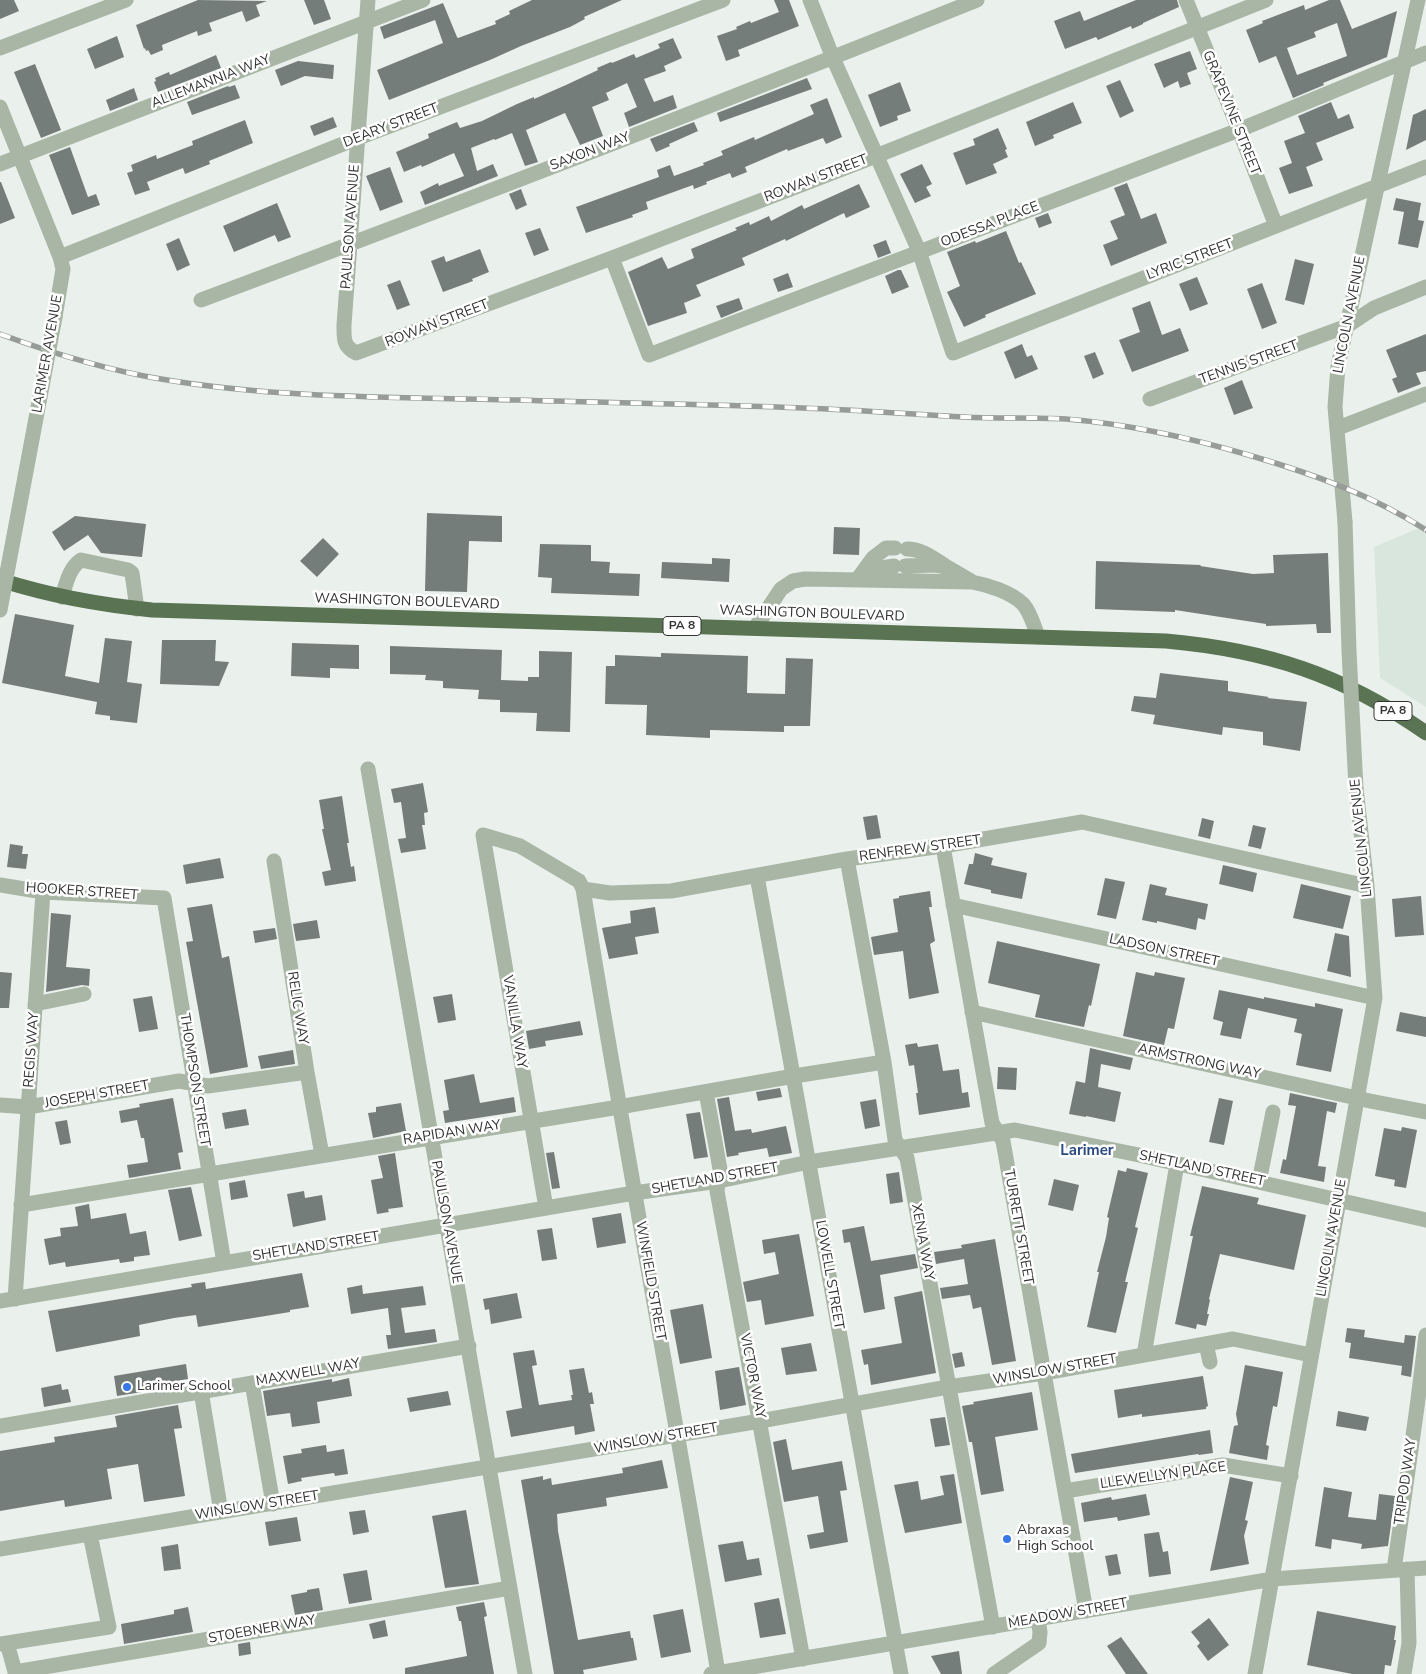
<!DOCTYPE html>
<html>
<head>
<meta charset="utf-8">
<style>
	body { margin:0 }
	canvas { display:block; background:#eaf1ec }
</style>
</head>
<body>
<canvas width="1426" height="1674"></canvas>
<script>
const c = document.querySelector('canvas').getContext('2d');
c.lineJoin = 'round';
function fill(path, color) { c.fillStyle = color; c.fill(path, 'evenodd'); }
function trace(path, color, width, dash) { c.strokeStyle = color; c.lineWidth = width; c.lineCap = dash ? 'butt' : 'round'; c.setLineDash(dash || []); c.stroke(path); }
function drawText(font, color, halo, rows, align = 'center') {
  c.font = font + ' "Nunito Sans",sans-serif'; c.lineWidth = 5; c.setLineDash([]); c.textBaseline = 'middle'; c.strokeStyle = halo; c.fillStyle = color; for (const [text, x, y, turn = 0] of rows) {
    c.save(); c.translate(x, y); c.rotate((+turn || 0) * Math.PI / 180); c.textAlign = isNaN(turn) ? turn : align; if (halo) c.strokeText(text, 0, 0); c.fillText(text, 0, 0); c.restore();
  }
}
const built = new Path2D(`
	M1426,525V707L1380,678L1374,547Z`);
const building = new Path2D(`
	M0,0H14L19,11L0,19Z
	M198,0L267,1L256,5L260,16L246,22L242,11L209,23L212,31L198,36L197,31L162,45L163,50L151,55L148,50L146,51L145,48L144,49L136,25Z
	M304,0H324L331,19L314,25Z
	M532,0H622L584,17L585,19L570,27L521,46L490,60L389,100L377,70L443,43L435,20L384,39L380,27L443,3L457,37L458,38L496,24L495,21L510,14L509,11Z
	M774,0H789L799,26L738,50L740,56L726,61L717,36L737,29L736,27L750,21L751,23L779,12Z
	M1136,0H1177L1179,7L1143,23V24L1132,29L1131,26L1098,40L1096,37L1065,49L1054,21L1080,11L1084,21Z
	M1329,0H1340L1352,29L1397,11L1387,57L1323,83L1324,85L1293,98L1276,56L1259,63L1246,30L1263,23L1262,21L1304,5L1305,10ZM1337,23L1347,56L1297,75L1287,48L1316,37L1314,32Z
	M117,36L124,57L95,69L87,49Z
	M673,38L682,58L664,66L666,71L644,79L654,102L673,95L677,108L629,127L624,113L637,107L627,83L606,93L609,100L592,107L603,136L580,145L565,113L526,130L538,162L525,166L512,133L495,140L494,139L471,148L477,171L493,164L498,176L425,205L420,192L438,183L439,186L441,185L464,176L454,153L422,167L421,165L404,172L396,152L429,138L428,134L457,122L460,128L482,121L517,104L534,97V99L566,85L598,70L597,68L611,62L612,63L634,54L636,58L660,48L658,44Z
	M1190,51L1197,69L1187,73L1191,84L1180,88L1178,81L1164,88L1154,64Z
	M216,55L221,68L158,92L154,82L156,81L155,78L169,72L170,75Z
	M298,61L334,65L333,79L305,76L281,86L275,70Z
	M35,64L61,130L41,138L14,72Z
	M807,78L812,89L720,122L717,113Z
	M1120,80L1134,111L1120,118L1106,86Z
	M900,82L911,111L897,116L898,120L880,127L868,95Z
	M235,85L240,98L192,115L187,102L228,86L229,87Z
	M134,88L138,100L110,111L106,100Z
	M827,98L842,137L826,144L823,138L788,151L787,149L745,167L747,172L732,178L730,173L706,182L707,184L694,189L693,185L646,202L648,209L632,215L633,217L586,233L576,207L659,177L657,170L670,165L674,176L704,165L703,163L723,155L721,151L754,137L755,140L814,114L810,105Z
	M1073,102L1082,123L1053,135L1054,138L1035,146L1026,122Z
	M1331,102L1338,119L1349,114L1354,128L1316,143L1323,160L1306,167L1313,186L1289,194L1279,168L1292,163L1284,141L1305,133L1298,116Z
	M1426,109V140L1406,150L1413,115Z
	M333,117L337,127L314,136L310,126Z
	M245,120L253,143L209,161L210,164L185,174L183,168L147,182L150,190L135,195L127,173L133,171L131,165L156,155L157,159L193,145L192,141Z
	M694,122L698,131L669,144L670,146L656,152L650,139Z
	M998,128L1007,149L1005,150L1008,157L993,164L997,173L966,185L953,153L975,145L973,139Z
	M70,147L88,197L96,194L100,205L72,215L49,155Z
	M922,164L932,184L926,187L931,196L915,203L900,174Z
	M390,167L403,202L380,211L366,176Z
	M0,182H1L15,218L0,224Z
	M1127,183L1141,219L1156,213L1167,243L1111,266L1103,245L1118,239L1110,221L1125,215L1114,188Z
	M859,184L870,207L846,218L844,213L786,241L785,239L742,258L745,265L696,285L701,296L684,303L687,313L648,326L628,272L662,257L668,269L694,258L691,249L737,230L735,228L749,222L750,225L769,216L771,221L802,205L804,209Z
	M521,189L527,205L516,210L509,194Z
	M1396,198L1421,203L1418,220L1424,221L1418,248L1398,244L1404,212L1393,210Z
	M277,203L291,237L278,242L275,235L234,252L223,226Z
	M1048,213L1052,223L1039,228L1035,218Z
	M540,228L549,250L534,256L525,233Z
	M1006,231L1019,263L1021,262L1036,294L985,315L986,317L964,327L947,292L960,286L947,252L975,241L976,243Z
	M179,238L190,265L177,271L166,244Z
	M886,240L891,253L878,258L873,245Z
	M480,249L489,272L472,279L473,281L443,292L431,261L444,256L446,262Z
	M1295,259L1314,264L1304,305L1285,300Z
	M898,270H901L909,287L892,294L885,276Z
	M788,273L793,287L778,292L773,279Z
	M1197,277L1208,304L1190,311L1179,284Z
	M400,280L410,305L397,310L387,285Z
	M1262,283L1277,323L1262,329L1247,289Z
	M739,298L743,309L721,318L716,306Z
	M1150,301L1162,335L1180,328L1189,351L1132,372L1119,340L1140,332L1132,308Z
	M1426,334V371L1416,373L1421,384L1398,393L1392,379L1397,377L1386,350Z
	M1022,344L1027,357L1032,355L1038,369L1015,379L1004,352Z
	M1095,352L1104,374L1093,379L1084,356Z
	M1242,380L1253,408L1234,415L1224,388Z
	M427,513L502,516V542L469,541L467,592L425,591Z
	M75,516L146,524L142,557L101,553L88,535L64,551L52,532Z
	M834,527L860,528L859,555L833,554Z
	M323,538L339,554L317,577L300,561Z
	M540,544L591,545V561L610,562L609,573L640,574L639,596L551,593L552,578L538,577Z
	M1328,553L1331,633H1317L1316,624L1266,626V624L1175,610V612L1095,609L1096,561L1201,565L1200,566L1253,574L1274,573L1273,555Z
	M712,558L730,559L729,582L661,578L662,562L712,564Z
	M15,614L74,625L65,676L99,683L105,638L132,641L127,682L142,684L137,723L110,720V716L95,714L97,702L2,683Z
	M162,640H216L215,661L229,662L219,686L160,684Z
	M292,643L359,645V669L330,668V678L291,676Z
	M390,646L502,650L501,680L528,681V677H539V651L572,652L570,732L536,731L537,713L500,712V700L478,699L479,690L443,688V681L425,680L426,675L390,674Z
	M661,653L748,656L747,693L785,694L786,658L813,659L810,726H784V732L710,730V738L646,735L647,705L605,704L606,666H615V655L661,657Z
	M1160,673L1228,681V691L1269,697L1267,698L1307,702L1300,751L1263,745V732L1223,727L1222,735L1153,724L1155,715L1131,711L1134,696L1156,698Z
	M423,783L428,812L424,813L425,825H422L426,849L401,853L398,839L406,838L401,802L394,803L391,789Z
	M342,796L349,843H347L351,867L354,866L356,881L325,886L322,872L331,870L322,829H324L319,800Z
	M877,815L881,838L867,840L863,817Z
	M1202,818L1214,821L1210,839L1198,836Z
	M1253,825L1266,828L1261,849L1248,846Z
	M10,844L23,846L22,854H28L26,869L7,867Z
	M975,853L993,858L991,865L1027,873L1022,899L991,893V890L964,884L969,864H973Z
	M220,858L224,878L186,884L183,865Z
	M1223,865L1257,873L1253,892L1219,884Z
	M1105,878L1125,882L1116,919L1097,915Z
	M1150,884L1167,888L1165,895L1208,904L1205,920L1198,918L1196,930L1157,921V923L1142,920Z
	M1301,884L1351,896L1343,929L1293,918Z
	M930,891L932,907H929L935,941L930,944L939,993L909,999L903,951L874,955L871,937L898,932L893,899L899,898V896Z
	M1421,896L1424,935L1395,937L1392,899Z
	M212,904L222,958L229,956L248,1067L210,1074L186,942L193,941L187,908Z
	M655,907L659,933L635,937L638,954L609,959L602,928L631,923L630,911Z
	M51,913L71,915L66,967L90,969L89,986L82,985L46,992Z
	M317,920L320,938L296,941L293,924Z
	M275,928L277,939L255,943L253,931Z
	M1335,933L1349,936L1351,977L1327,971Z
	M997,941L1100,964L1091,1006L1089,1005L1084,1027L1035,1017L1040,995L988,983Z
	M0,972L12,973L9,1008H0Z
	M1136,972L1154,976L1155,972L1185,978L1174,1029L1168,1028L1164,1045L1123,1036Z
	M1219,990L1264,999V997L1315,1007V1003L1343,1009L1331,1072L1296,1065L1302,1034L1294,1032L1297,1019L1248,1008L1241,1039L1220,1035L1223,1022L1213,1019Z
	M452,994L456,1020L438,1023L433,997Z
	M152,996L158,1029L139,1032L133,999Z
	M1400,1012L1426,1017V1037L1396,1031Z
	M580,1021L583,1035L545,1041L546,1046L529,1049L526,1031Z
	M917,1043L918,1047L938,1044L943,1071L959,1069L962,1093L968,1092L970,1107L919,1115L916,1093H918L914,1065L909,1066L905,1045Z
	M1090,1048L1133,1058L1130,1070L1101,1064L1098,1087L1121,1092L1115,1122L1086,1116V1117L1069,1114L1076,1081L1085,1083Z
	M293,1050L295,1064L261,1069L258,1056Z
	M998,1067L1017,1068L1016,1090L997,1089Z
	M474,1074L480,1103L514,1097L516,1112L445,1123L443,1111L449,1110L444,1080Z
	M780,1088L782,1097L758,1101L756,1092Z
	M1290,1093L1337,1103L1335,1113L1327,1111L1318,1166L1326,1167L1324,1182L1280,1173L1283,1159L1286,1160L1296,1106L1288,1105Z
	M729,1097L735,1131L751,1129L752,1133L786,1126L792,1153L769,1157L767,1148L738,1153L739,1155L727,1157L717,1099Z
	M173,1098L183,1152L178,1153L181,1169L129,1178L127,1165L148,1162L144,1138H141L137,1120L121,1123L119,1111L140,1107L139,1104Z
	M1219,1098L1233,1101L1224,1145L1209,1142Z
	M876,1099L880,1126L865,1129L860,1102Z
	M401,1103L406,1131L373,1138L368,1113L376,1112V1107Z
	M246,1109L249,1125L225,1129L222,1113Z
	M700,1112L708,1157L694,1159L686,1114Z
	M67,1120L71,1143L60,1145L55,1122Z
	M1402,1127L1417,1130L1406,1188L1394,1186L1395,1180L1375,1176L1384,1128L1401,1131Z
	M554,1152L560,1188L552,1189L546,1153Z
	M395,1153L403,1207L388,1209L389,1212L377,1214L371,1180L383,1178L378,1156Z
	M1127,1168L1148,1173L1135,1227L1138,1228L1125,1282H1128L1116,1333L1087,1327L1099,1272H1097L1106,1237L1109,1218L1107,1217L1118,1170L1126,1172Z
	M899,1172L903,1202L890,1204L886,1174Z
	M1054,1179L1079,1185L1073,1211L1048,1205Z
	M245,1180L248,1197L231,1200L229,1183Z
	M1202,1186L1259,1198L1257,1204L1306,1215L1294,1270L1220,1254L1209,1299L1210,1300L1207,1314H1209L1206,1326L1197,1324L1196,1329L1175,1324L1193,1236H1190Z
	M191,1187L202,1236L179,1241L168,1190Z
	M304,1191L305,1198L322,1195L326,1220L293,1227L287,1194Z
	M89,1204L91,1219L126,1213L130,1234L146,1231L150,1255L134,1257V1261L120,1263L119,1259L66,1267L65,1262L49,1265L44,1239L61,1236L60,1228L78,1226L75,1207Z
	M621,1213L626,1243L597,1248L592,1218Z
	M864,1226L871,1261L915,1254L918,1268L880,1275L885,1309L864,1313L850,1242L844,1243L842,1230Z
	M552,1228L557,1259L542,1261L537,1230Z
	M799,1234L814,1316L765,1325L761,1300L747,1302L743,1282L779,1274L775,1252L764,1254L762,1240Z
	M995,1239L1016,1361L992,1365L981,1307L973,1309L970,1295L942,1299L940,1288L968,1284L964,1259L936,1264L934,1252L962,1248L961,1245Z
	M302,1273L309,1307L290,1310V1312L198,1327L196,1315L174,1318L139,1325L140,1336L56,1352L48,1311L192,1287L191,1284L205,1282L206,1289Z
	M362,1285L363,1294L423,1286L426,1305L401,1308L405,1333L435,1329L437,1342L388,1349L386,1335H391L388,1308L351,1314L347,1288Z
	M922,1291L936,1373L871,1385L868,1364L864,1365L861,1350L902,1343L894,1297Z
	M517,1293L522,1318L491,1324L489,1309L485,1310L483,1299Z
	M703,1304L712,1358L680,1364L670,1310Z
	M1347,1328L1365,1330L1364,1337L1404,1343L1405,1335L1416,1336L1411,1377L1401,1375L1402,1366L1349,1358L1351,1343L1345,1342Z
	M811,1343L817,1371L786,1375L781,1348Z
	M534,1350L537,1365L532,1366L539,1405L572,1400L571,1395H573L569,1370L584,1368L589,1393L592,1392L594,1404H590L595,1431L575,1435L574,1426L511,1437L506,1411L522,1408L513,1353Z
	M962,1352L965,1366L955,1368L952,1354Z
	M186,1364L188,1379L154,1385L155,1390L117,1396L114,1376Z
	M1245,1365L1283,1372L1277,1407L1273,1406L1266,1445L1269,1446L1267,1460L1229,1453L1234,1426L1238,1425L1236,1414Z
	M739,1367L746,1405L720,1410L715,1371Z
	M1203,1376L1208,1406L1206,1407V1409L1142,1417V1414L1118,1418L1114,1390Z
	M349,1378L352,1396L317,1402L320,1423L292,1427L290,1413L267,1416L263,1391L332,1379V1382Z
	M61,1384L62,1390L68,1389L71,1402L44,1407L41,1388Z
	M448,1391L451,1405L410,1412L407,1398Z
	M1032,1392L1038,1430L995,1437L1004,1491L981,1495L972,1442H969L962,1406L974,1404L973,1402Z
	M178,1405L182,1428L174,1429L185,1496L144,1502L138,1464L107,1469L112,1499L65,1507L64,1500L0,1511V1451L55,1442L54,1437L117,1427L115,1416Z
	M1338,1411L1369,1417L1366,1431L1336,1426Z
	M945,1417L950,1445L935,1447L930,1419Z
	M1210,1430L1213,1453L1199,1455L1198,1454L1075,1473L1071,1454Z
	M786,1439L792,1470L842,1461L847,1490L840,1491L848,1542L810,1549L807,1535L824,1532L818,1496L784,1502L773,1442Z
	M326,1445L327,1452L344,1449L348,1474L335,1476L334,1473L301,1478L302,1481L288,1484L283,1456L302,1453L301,1449Z
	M662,1460L668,1488L606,1498L607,1506L557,1514L558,1531L578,1640L630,1631L631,1638H633L637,1660L583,1670L584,1674H554L521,1480L543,1476V1480L551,1478L552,1485L623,1473L622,1468Z
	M954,1474L962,1523L905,1533L894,1485L918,1481L921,1500L944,1495L940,1476Z
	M1230,1477L1253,1482L1245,1520L1248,1521L1244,1536L1249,1564L1210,1571Z
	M1324,1487L1352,1492L1348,1517L1376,1520L1379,1494L1395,1496L1388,1546L1361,1549L1362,1544L1332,1539L1331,1549L1315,1546Z
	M1146,1494L1150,1515L1118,1521L1117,1517L1084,1522L1081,1503L1111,1497L1112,1500Z
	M365,1510L369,1532L353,1535L349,1512Z
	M466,1510L479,1584L445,1588L432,1516Z
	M297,1517L301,1541L269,1546L265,1522Z
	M1159,1532L1163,1552L1168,1551L1171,1574L1149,1577L1144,1534Z
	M743,1541L747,1560L759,1558L762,1575L725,1582L718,1545Z
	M178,1544L181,1569L164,1571L161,1547Z
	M1117,1554L1121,1574L1109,1576L1105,1556Z
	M367,1570L372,1600L349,1604L343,1574Z
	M319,1588L323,1610L295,1615L291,1595L307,1592V1590Z
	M779,1598L786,1634L760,1638L754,1603Z
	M484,1602L487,1616L484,1617L494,1674H405V1668L467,1656L461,1621H459L456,1607Z
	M188,1607L193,1632L124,1644L121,1624L174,1614V1610Z
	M683,1609L691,1652L661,1658L653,1615Z
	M1317,1611L1396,1626L1394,1640H1396L1391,1666L1385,1665L1384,1674H1352L1307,1665Z
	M1209,1618L1229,1645L1208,1661L1197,1646L1200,1643L1191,1632Z
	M385,1620L388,1636L373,1639L369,1624Z
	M1121,1637L1148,1674H1126L1107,1646Z
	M250,1642L251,1654L239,1656L238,1644Z
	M959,1651L962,1674H941L931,1656Z`);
const minor = new Path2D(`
	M368,0L344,325C344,339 343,346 356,353L612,258L876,156L1266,0
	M810,0L833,58L919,251L953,353L1426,167
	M1186,0L1239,130L1276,226
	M0,48L126,0
	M0,107L60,257L63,269L55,317
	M0,164L423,0
	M60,257L358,138L723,0
	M612,258L649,355L1239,130L1426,53
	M201,300C461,203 720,103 977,0
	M1150,399L1347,326L1374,308L1426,287
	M1338,428L1426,394
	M1345,522L1335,407L1338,366L1418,0
	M907,549C921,549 932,557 944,565
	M905,566L935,565L947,567L971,581
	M860,578L875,569L894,566
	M857,580L873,558L886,548H895
	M62,597C66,584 69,568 81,560L128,570L132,573L137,609
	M755,628L781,589L793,581L805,579L972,582C988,585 1011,592 1023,604C1031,613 1034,626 1038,637
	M368,769C419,1071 473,1372 525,1674
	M943,846L992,1123L1003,1141L1086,1611
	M847,859L884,1062L895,1140L907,1158L993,1627
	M274,861L307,1072L322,1155
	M757,876L901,1674
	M0,885L43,892L164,898L224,1263
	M583,889C625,1150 675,1411 718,1673
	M953,905L1375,998
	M35,1004L84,994
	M972,1012L1370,1101L1426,1112
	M706,1092L720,1169L717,1191L803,1659
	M0,1105L28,1107L179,1081L208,1086L307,1072
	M1259,1182L1273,1112
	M21,1205L619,1107L794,1076L884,1062
	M546,1208L483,835L520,846L579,881L583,889L610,893L671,891L847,859L943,846L1082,822L1367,886
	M15,1299L43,892
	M0,1301L634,1193L719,1181L809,1162L1015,1130L1139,1155L1426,1220
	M1206,1344L1210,1362
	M1144,1355L1177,1164
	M252,1383L273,1504
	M201,1391L221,1512
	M0,1426L469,1346
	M1065,1491L1223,1465L1291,1476
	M0,1549L760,1421L948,1387L1044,1373L1233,1339L1311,1355
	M1394,1570L1417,1407L1426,1335
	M7,1643L15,1672
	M0,1644L109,1627L90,1534
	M15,1674V1672L510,1588
	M711,1674L1273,1579L1426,1568
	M994,1674L1039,1643L1040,1632L1038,1619
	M1255,1674L1375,998L1367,886L1356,788
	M1404,1674L1409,1643L1407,1569`);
const highway = new Path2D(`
	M0,580C50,596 100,605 152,610L1166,641C1266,650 1344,675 1426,733`);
const rail = new Path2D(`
	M0,334C52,353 107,370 161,379C279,399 400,397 518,400C613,403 708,404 803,408C857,410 910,414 964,417C998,419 1032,417 1066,419C1129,424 1191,438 1252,456C1313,474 1372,495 1426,530`);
const minorBridge = new Path2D(`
	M1345,522L1349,651L1356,788
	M0,610L55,317`);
const markers = [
	[127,1387,5,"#3879e7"],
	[1007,1539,5,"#3879e7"]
];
const shields = [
	[682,626,38],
	[1393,711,38]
];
const shieldNames = [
	["PA 8",682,626],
	["PA 8",1393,711]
];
const streetNames = [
	["ALLEMANNIA WAY",211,82,-21],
	["GRAPEVINE STREET",1231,113,68],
	["DEARY STREET",391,126,-21],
	["SAXON WAY",590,152,-21],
	["ROWAN STREET",816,179,-21],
	["ODESSA PLACE",990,225,-21],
	["PAULSON AVENUE",351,227,-86],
	["LYRIC STREET",1190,260,-21],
	["LINCOLN AVENUE",1350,315,-79],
	["ROWAN STREET",437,324,-21],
	["LARIMER AVENUE",48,354,-80],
	["TENNIS STREET",1249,363,-20],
	["WASHINGTON BOULEVARD",407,602,2],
	["WASHINGTON BOULEVARD",812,614,2],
	["LINCOLN AVENUE",1362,838,-96],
	["RENFREW STREET",920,849,-8],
	["HOOKER STREET",82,892,4],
	["LADSON STREET",1164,951,12],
	["RELIC WAY",297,1008,81],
	["VANILLA WAY",514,1022,81],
	["REGIS WAY",32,1050,-86],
	["ARMSTRONG WAY",1199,1062,12],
	["THOMPSON STREET",194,1080,81],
	["JOSEPH STREET",97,1095,-10],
	["RAPIDAN WAY",452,1133,-9],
	["SHETLAND STREET",1202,1169,12],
	["SHETLAND STREET",715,1179,-10],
	["PAULSON AVENUE",446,1222,80],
	["TURRETT STREET",1018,1227,80],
	["LINCOLN AVENUE",1332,1238,-80],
	["XENIA WAY",922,1242,80],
	["SHETLAND STREET",316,1247,-9],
	["LOWELL STREET",829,1275,80],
	["WINFIELD STREET",650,1281,80],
	["WINSLOW STREET",1055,1370,-10],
	["MAXWELL WAY",308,1373,-10],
	["VICTOR WAY",752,1376,79],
	["WINSLOW STREET",656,1439,-10],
	["LLEWELLYN PLACE",1163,1476,-8],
	["TRIPOD WAY",1406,1482,-82],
	["WINSLOW STREET",257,1506,-9],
	["MEADOW STREET",1068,1614,-10],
	["STOEBNER WAY",262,1630,-10]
];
const poiNames = [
	["Larimer School",137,1387],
	["Abraxas",1017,1531],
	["High School",1017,1547]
];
const neighbourhoodNames = [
	["Larimer",1087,1151]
];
fill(built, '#d9e6de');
fill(building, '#757d7b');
trace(minor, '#a9b6a6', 15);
trace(highway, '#5a7453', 15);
trace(rail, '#979c98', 5.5);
trace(rail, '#fff', 4, [11]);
trace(minorBridge, '#a9b6a6', 15);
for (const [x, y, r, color] of markers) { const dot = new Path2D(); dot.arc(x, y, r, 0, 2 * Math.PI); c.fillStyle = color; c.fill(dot); trace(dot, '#fff', 2); }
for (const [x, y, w] of shields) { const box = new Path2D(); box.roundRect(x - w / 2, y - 9.5, w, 19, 4); c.fillStyle = '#fff'; c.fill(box); trace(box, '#323533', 1); }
drawText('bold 12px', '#323533', null, shieldNames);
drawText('14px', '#323533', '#fff', streetNames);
drawText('14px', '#323533', '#fff', poiNames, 'left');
drawText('bold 15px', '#294a81', '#fff', neighbourhoodNames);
</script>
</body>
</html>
